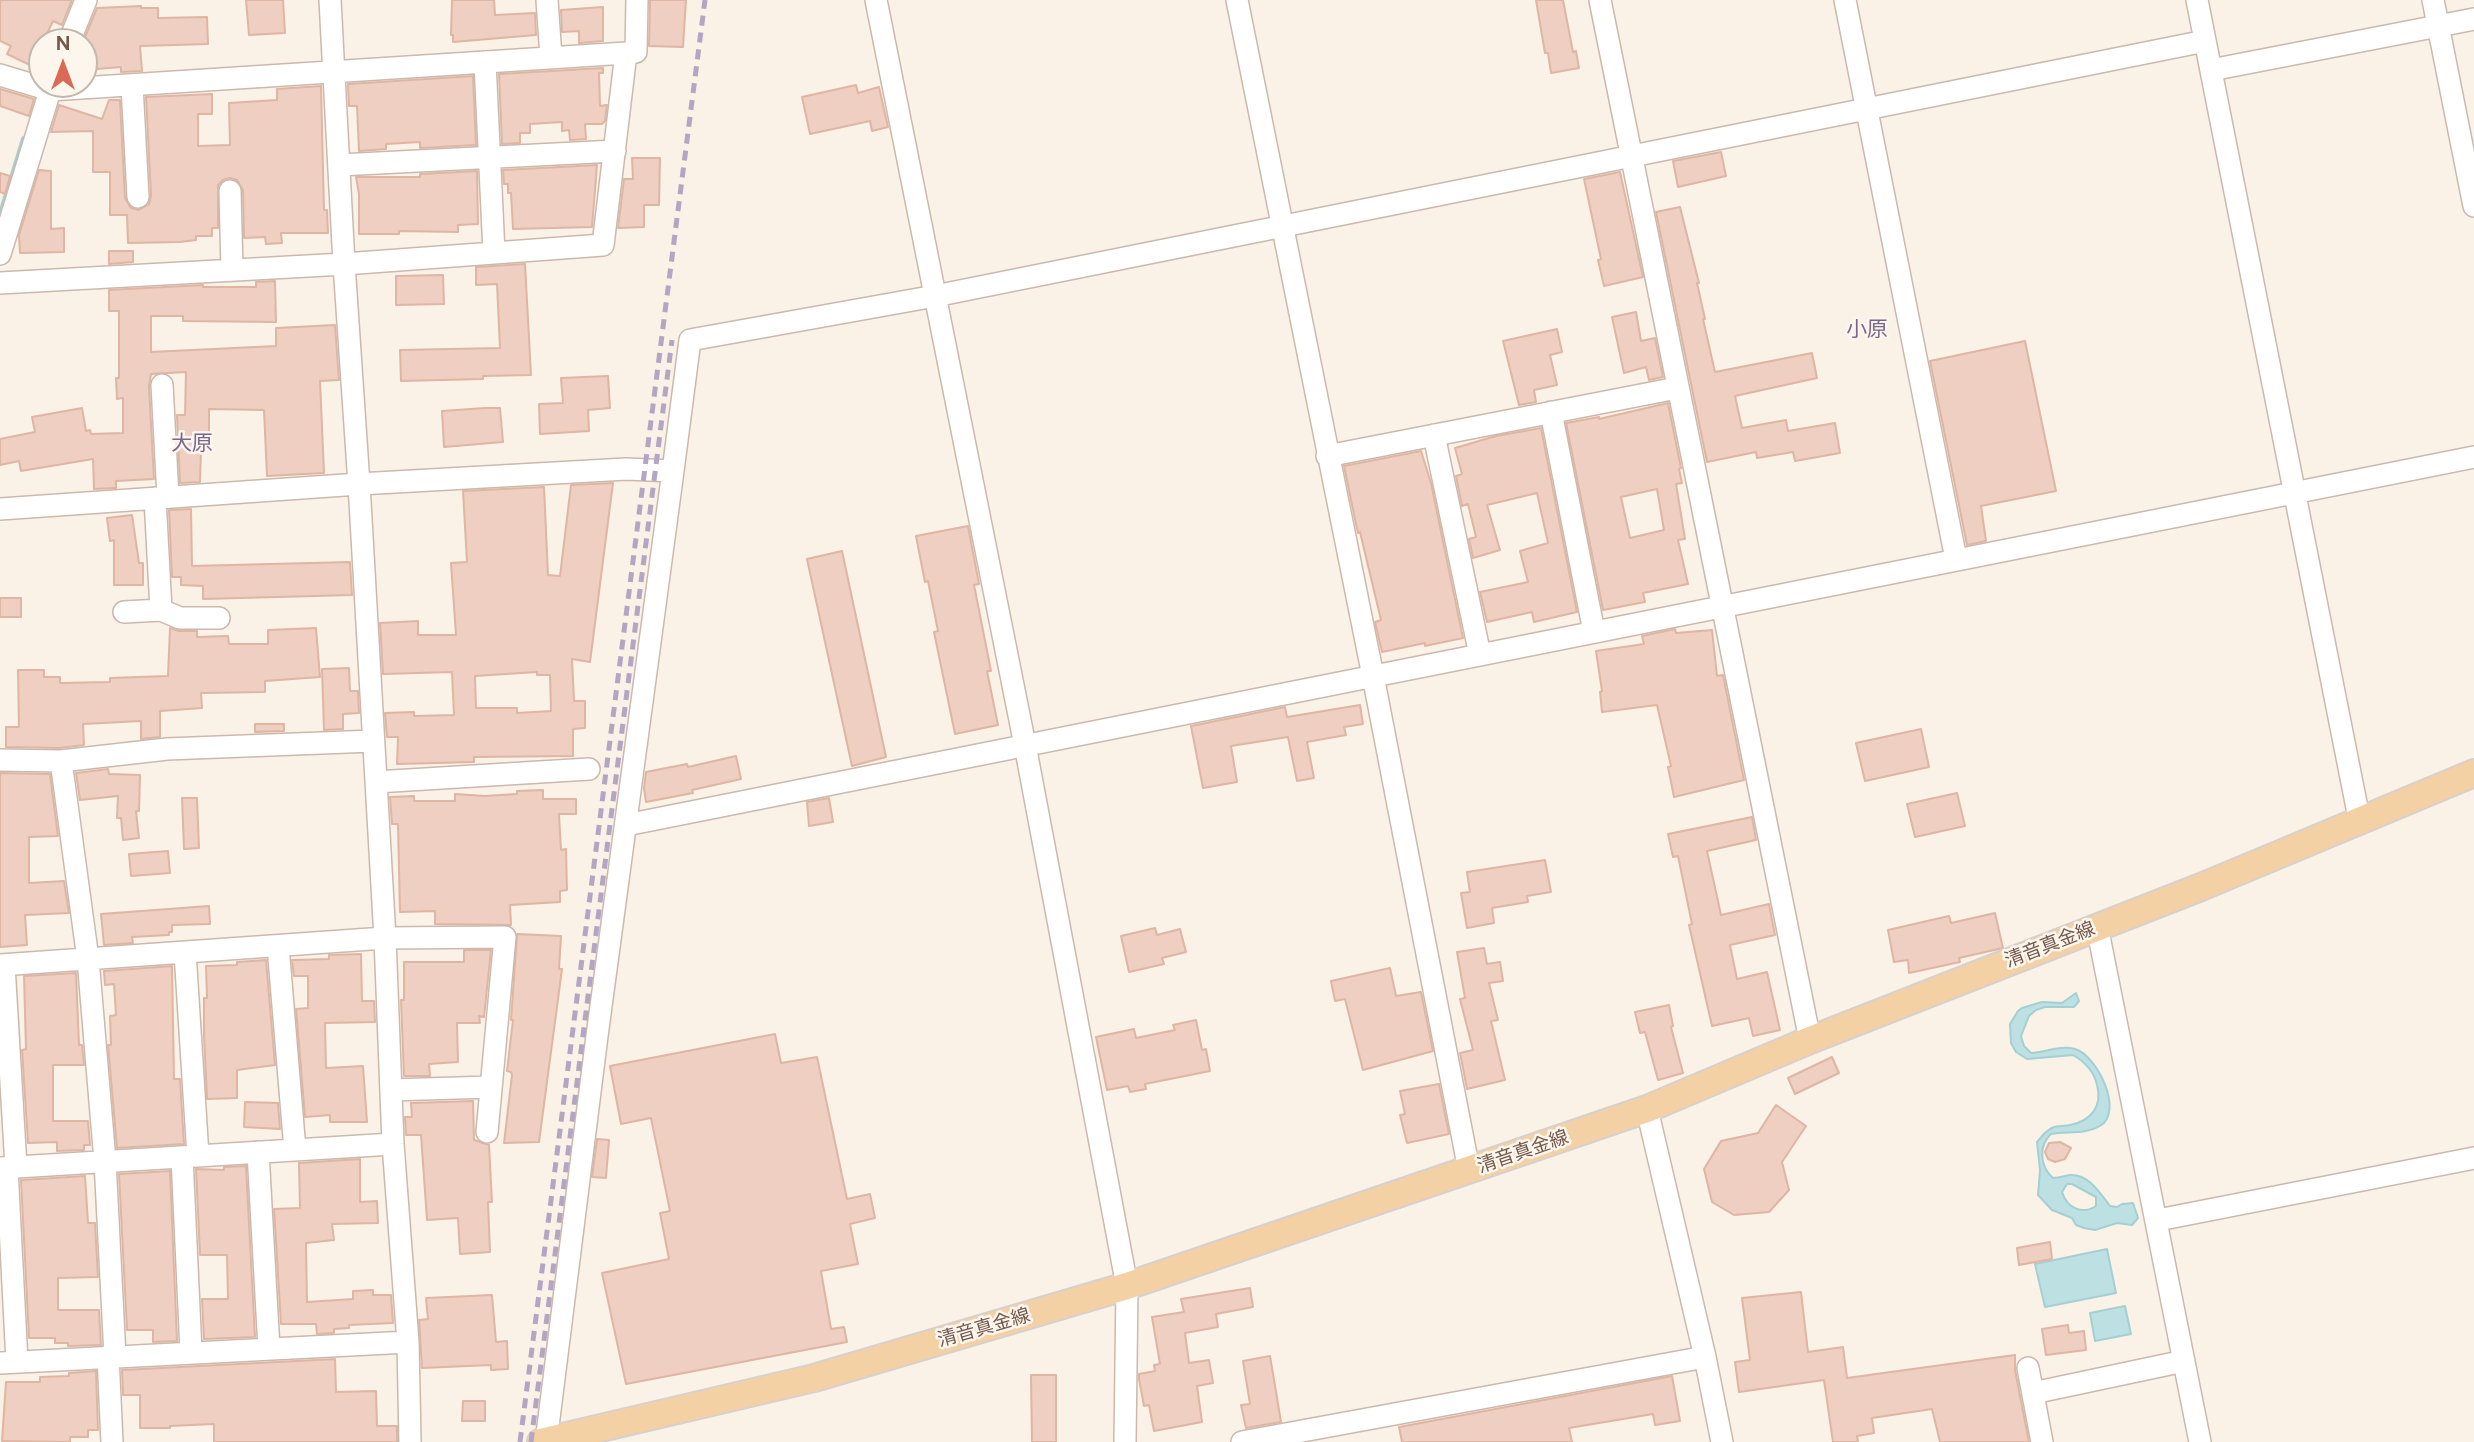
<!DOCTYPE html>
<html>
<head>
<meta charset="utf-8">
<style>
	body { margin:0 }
	#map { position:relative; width:2474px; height:1442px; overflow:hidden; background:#faf1e7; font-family:Figtree,sans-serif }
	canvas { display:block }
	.north { position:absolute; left:28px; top:28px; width:70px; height:70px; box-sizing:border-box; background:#fdf6ed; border:2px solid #c5b7ad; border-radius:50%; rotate:0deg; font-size:19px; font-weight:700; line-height:28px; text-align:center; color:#72584d }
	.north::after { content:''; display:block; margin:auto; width:24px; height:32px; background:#da6a56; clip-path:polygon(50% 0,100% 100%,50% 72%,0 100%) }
</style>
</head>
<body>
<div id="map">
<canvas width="2474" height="1442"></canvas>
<div class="north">N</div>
</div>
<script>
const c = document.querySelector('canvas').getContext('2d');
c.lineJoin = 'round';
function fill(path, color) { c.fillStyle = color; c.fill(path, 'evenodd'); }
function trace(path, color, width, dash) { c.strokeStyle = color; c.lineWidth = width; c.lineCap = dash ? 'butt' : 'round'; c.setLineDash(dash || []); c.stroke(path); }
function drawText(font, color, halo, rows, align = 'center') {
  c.font = font + ' Figtree,"Noto Sans JP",sans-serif'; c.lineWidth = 5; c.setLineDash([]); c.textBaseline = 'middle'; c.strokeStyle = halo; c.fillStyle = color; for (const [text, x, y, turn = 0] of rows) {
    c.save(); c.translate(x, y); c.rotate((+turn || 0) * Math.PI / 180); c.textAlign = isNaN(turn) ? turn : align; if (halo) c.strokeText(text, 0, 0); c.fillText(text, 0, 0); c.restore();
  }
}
const water = new Path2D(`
	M2076,993L2079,1001L2074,1007H2045L2036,1010L2029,1016L2021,1036L2024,1046L2031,1053C2046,1052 2061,1045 2075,1049C2098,1056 2124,1112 2100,1126C2085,1135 2067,1131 2051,1134C2038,1146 2040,1167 2053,1178C2060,1178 2064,1176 2070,1175C2089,1174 2100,1193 2110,1206L2117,1207L2122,1204L2133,1203L2138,1218L2132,1225L2117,1223L2095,1230L2084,1228L2076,1225L2072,1218L2052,1210L2038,1195L2040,1170L2037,1142C2042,1136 2046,1130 2054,1127C2058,1126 2065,1126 2070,1125C2091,1121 2103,1106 2097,1085C2094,1071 2085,1062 2073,1055L2027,1059L2016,1052L2011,1043L2010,1024L2018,1011L2022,1008L2042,1002L2062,1003ZM2067,1184H2072L2096,1197V1206C2082,1215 2067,1208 2062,1192Z
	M2107,1249L2116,1293L2045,1307L2035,1264Z
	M2125,1306L2131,1334L2095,1341L2090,1313Z`);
const stream = new Path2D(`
	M0,217L24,139`);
const building = new Path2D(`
	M0,0H72L62,25L53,21L32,66L7,54L11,46L0,41Z
	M246,0H283L285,33L249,35Z
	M452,0H494L495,15L535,13L536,35L453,42V35H451Z
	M650,0H686L683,47L649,46Z
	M1536,0H1563L1573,52L1576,51L1579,68L1551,73L1548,53H1545Z
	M141,6V8H158V18L207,17L208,44L140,46L142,71L121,72V67L84,70L83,42L97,8Z
	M603,7V41L579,43V31L562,32L561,10Z
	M603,68V73H599L600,106L607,105L605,121L602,124H585L586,139L570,140L569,130L562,131V122L530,124V133H520V143L502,144L499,74Z
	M473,76L476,145L420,148V142L386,144V149L359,151L357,106H349L348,84Z
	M856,85L858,93L879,87L888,127L872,131L870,121L810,134L802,97Z
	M321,86L324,210H327L328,233H281L282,243L266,244L265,237L244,238L243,190L237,180L230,178L223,180L218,185V228H212V236H196V240L180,242L128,243L127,215H110V172H93V131L51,132L59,105L102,119L109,100H120L125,198L131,208L139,210L149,204L151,196L146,97L212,94V114H198V146L230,145L229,103L277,100V89Z
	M0,89L34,99L29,116L0,106Z
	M1721,152L1726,176L1678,187L1673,161Z
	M632,158H660L659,205H644V227L618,228L624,179H633Z
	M597,165L592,227L513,229L511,193H508V184H504L503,170Z
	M39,170L51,171V229L64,228V252L20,253L19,235Z
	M477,171L478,224L458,225V232L399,231V234H359V194L356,177H420V174Z
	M1620,172L1643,277L1604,286L1598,260L1601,259L1584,179Z
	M0,173L10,176L5,194L0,192Z
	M1680,207L1699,283H1697L1705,319H1703L1715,372L1812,353L1817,378L1735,396L1742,428L1786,420L1788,431L1835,423L1840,453L1795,461L1793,452L1757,458L1756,452L1707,462L1656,212Z
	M109,251H133V262L109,264Z
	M525,264L531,375L483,376V379L401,381L400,350L500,348L497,284L476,285V267Z
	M443,275L444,304L396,305V276Z
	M275,281L276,322L183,321V316H151V352L276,346V328L335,325L339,380L320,381L324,473L267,476L264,410L209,409V450H201L200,482L180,483L177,415H185L186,372L151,374L149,386L154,479L116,481V488L94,489L93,459L21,471L19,461L0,465V439L35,432L32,417L82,408L86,431L90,430L91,434L123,433V398L117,399L116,378H119V311H109V290L203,285V287H256V282Z
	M1636,312L1641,341L1655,338L1663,377L1649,380L1646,367L1624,373L1612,317Z
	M1557,329L1562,352L1550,355L1557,385L1534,390L1536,402L1519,405L1503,341Z
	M2025,341L2056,491L1981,506L1986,541L1967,545L1930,361Z
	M608,376L610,408L588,410L589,431L540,434L539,404L563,403L561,378Z
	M1668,403L1681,468L1679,469L1682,483L1676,484L1685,539L1678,540L1688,584L1643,593L1645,602L1603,610L1566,423L1599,417V419ZM1657,489L1664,530L1630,538L1621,497Z
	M485,408H500L503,442L444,447L442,411Z
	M1541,428L1577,612L1534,622L1532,612L1487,622L1480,592L1528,582L1520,551L1548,543L1537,493L1487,505L1500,550L1473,558L1469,539L1476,537L1468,504L1462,506L1456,476L1462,474L1455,448L1496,436Z
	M1421,451L1431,483L1463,638L1425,646V643L1382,652L1375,622L1381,620L1360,532L1358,533L1356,524L1344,466Z
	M613,483L590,662L572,659L574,701H585V728L573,729V756L474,757V762L397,764L398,737H387L385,713L414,712V716L454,715L452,672L383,674L380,623L418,621V635H456L451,563L467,562L463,491L544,487L548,575L560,576L571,485ZM537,672V675H550L551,711L517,713V708H476L475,676Z
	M191,509L192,566L350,562L352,595L203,599V586L181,585V577H172L169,510Z
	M132,515L139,563H143V585H114V540L110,541L107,518Z
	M968,526L979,584L974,585L991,671H987L998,725L955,734L934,632L938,631L928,581L925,582L916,536Z
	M842,551L886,757L852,766L807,559Z
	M0,598H21V617H0Z
	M170,628L179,631H197V637L228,636L229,644H268V630L316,628L320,677L265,681V692L201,693L202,708L160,711V737L141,739V721L83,724L84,745L60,748L6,747V727H19L18,670H44V677H60V683L110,682V678L168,676Z
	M1675,629L1676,633L1712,630L1717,676L1723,675L1744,780L1674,797L1668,767L1671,766L1657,705L1602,712L1600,692L1602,691L1596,651L1644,644L1642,636Z
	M349,668L350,691H358L359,713L343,714V729L324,730L322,669Z
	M1360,705L1363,724L1344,727L1346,735L1307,742L1314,778L1297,781L1288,737L1231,746L1237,782L1203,788L1191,726L1285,707L1287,717Z
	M255,724H284V731L255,732Z
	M1921,729L1929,767L1865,781L1856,743Z
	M736,756L741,779L692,790L693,793L646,802L644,788L646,772L687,764L688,767Z
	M108,769L109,774L140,775L139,811H136L139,838L123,840L121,818H117L118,796L80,800L76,773Z
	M0,773L50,774L58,836L29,837V883L64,881L69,913L25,915L27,945L0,947Z
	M543,790V799H576V814H559L561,850L566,849L567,890L560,891V902L510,905L511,925L435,924V911L400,912L398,824H392L390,797L414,796V801H455V794L485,796L517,794V791Z
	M1957,793L1965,826L1915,837L1907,804Z
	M182,798H197L199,848L184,849Z
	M829,798L833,822L809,826L807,802Z
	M1752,817L1756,840L1707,851L1721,915L1769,904L1775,935L1730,945L1737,979L1767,972L1780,1030L1753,1036L1749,1018L1712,1026L1689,925L1692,924L1678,856L1673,857L1668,834Z
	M168,851L170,873L131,876L129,854Z
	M1545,860L1551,892L1527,896L1528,902L1492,908L1494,923L1467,928L1461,893L1470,892L1467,872Z
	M209,906L210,924L172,925V932H169V935L132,937L133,943L104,945L101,914Z
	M1995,913L2003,948L1959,958L1960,962L1909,973L1908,960L1894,962L1888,930L1949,916L1951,923Z
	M1155,928L1157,935L1180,929L1186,952L1162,958L1164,964L1129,972L1121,936Z
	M517,934L561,936L559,969H562L539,1142L504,1143L512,1075L511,1072L507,1071L513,1020H511Z
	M1484,948L1487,964L1500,962L1503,981L1489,983L1498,1020L1491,1021L1505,1080L1467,1089L1460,1053L1473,1050L1460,999L1465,998L1457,952Z
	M464,950H491L484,1017L479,1016L480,1023H457L458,1062L429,1064L430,1076H404L401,1000H404V962H464Z
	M361,954L362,1001H374L375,1022L325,1023L326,1068L363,1066L367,1122H330V1115L305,1117L296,1009L308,1008V976H294L292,960L329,959V955Z
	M266,960L275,1065L237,1070V1098L207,1099L204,1035V998H207L206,966L237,965V962Z
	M172,966L174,1079H180L184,1144L117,1148L108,1045H111L110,1016L116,1015L114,984L105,985L104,971Z
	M1390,968L1396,996L1421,992L1433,1051L1363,1070L1345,999L1335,1001L1331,981Z
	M76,973L79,1045H82L84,1065H53V1121H88L90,1145H84V1150L57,1151V1142L28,1143L22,1050L26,1049L24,976Z
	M1669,1005L1673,1026L1671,1027L1683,1073L1658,1080L1645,1032L1640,1033L1635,1012Z
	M1196,1020L1202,1050L1206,1049L1210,1071L1145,1084L1146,1089L1130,1092L1128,1086L1107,1090L1096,1037L1134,1029L1136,1038L1175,1030L1173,1025Z
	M775,1034L781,1063L817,1057L847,1199L870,1194L875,1218L850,1224L858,1264L821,1271L831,1329L844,1327L847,1342L626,1384L602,1273L669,1259L660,1213L670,1211L651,1118L621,1124L610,1066Z
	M1832,1057L1839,1073L1795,1094L1788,1078Z
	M1439,1084L1449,1134L1407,1143L1400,1115L1405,1114L1400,1091Z
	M473,1101L474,1140L489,1145L492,1202H488L490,1252L460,1254L458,1218L427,1220L421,1135H406L405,1117H412L411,1103Z
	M245,1102L278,1103L280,1129L244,1127Z
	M1776,1105L1806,1126L1782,1162L1789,1190L1769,1212L1734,1215L1712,1202L1704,1169L1721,1141L1758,1133Z
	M597,1139L609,1140L606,1178L592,1177Z
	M2060,1142L2071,1148L2065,1159L2055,1162L2048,1159L2045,1152L2049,1143Z
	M360,1159V1202L377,1201L378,1223L332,1224L334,1240L306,1243L307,1302L353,1299V1291L373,1290V1295H391L393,1323L349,1325V1328L334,1329V1333L317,1334L316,1324H281L274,1209L300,1208L299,1163Z
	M246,1166L255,1337L204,1339L202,1299H228L227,1255H200L196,1169L224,1170V1167Z
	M170,1171L177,1341L153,1342V1330H127L119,1174Z
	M85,1176L88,1223H95L98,1277L58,1278V1310H99L101,1345L68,1346V1343H55V1338H29L21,1180Z
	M2050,1242L2052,1259L2019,1265L2017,1248Z
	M1250,1288L1253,1307L1216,1314L1218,1327L1185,1333L1189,1363L1209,1360L1213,1383L1197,1386L1202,1422L1154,1431L1149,1405L1144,1406L1139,1379V1374L1155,1371L1154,1365L1160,1364L1152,1317L1184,1312L1181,1299Z
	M1801,1292L1808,1352L1843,1347L1847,1378L2015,1355V1370L2029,1442H1940L1932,1409L1872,1418L1874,1433L1857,1436L1858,1442H1833L1824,1380L1739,1392L1735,1362L1750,1360L1742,1298Z
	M492,1295L496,1342L507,1341L508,1369L491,1370V1365L422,1368L419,1320L428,1319L426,1298Z
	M2068,1325L2069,1333L2084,1331L2086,1350L2046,1355L2042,1329Z
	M1270,1356L1281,1422L1246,1428L1241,1405L1250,1404L1243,1361Z
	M335,1359L336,1392L376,1391L377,1426H397V1442H214V1424L170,1426V1428H140V1395H123L122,1370Z
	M96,1371L98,1430H88V1437H70V1442L2,1441L6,1382H40V1377L69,1376V1373Z
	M1031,1375H1056V1442H1032Z
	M1672,1376L1680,1421L1655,1425L1653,1414L1569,1428L1572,1442H1402L1399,1427Z
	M463,1401H485V1421H462Z`);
const minor = new Path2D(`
	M330,0L344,264L359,484L385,938L393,1144L408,1342L410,1442
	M547,0L551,57
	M876,0L1025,745L1127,1286L1125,1442
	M1237,0L1373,676L1469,1170
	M1600,0L1810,1040
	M1845,0L1956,559
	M2197,0L2360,823
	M2433,0L2474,206
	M69,42L86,0
	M626,53L636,52L637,0
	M485,62L494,253
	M2211,70L2474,19
	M0,75L50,90L626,53L603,245L344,264L0,283
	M132,85L138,197
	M339,165L615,151
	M230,191L232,270
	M0,254L52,84
	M162,385L168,497
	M1551,412L1594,632
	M1434,435L1480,655
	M1327,456L1677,388
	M0,509L359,484L626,469L673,471L690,340L935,296L2205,41
	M161,610L180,618H219
	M124,612L161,610L155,498
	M0,760L61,761L167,749L373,741
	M61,761L88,959L105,1161L115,1356
	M376,782L589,769
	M626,825L2474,457
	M2097,926L2200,1442
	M278,946L295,1150
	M185,952L198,1156
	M0,965L385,938L505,937L487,1132
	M4,965L16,1167
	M391,1090L490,1087
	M1647,1109L1705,1357L1722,1442
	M258,1152L269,1349
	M182,1157L191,1352
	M0,1168L393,1144
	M7,1168L17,1362
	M2158,1220L2474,1158
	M108,1356L112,1442
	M0,1363L408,1342
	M2028,1368L2042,1442
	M2033,1393L2184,1361
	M546,1442L597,1036L673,471
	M1242,1442L1705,1357`);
const major = new Path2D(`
	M541,1442L814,1378L1127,1286L1647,1109L1810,1040L2201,887L2474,773`);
const rail = new Path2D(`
	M520,1442L705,0
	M531,1442L672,340`);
const streetNames = [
	["清音真金線",2050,945,-21],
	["清音真金線",1523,1152,-19],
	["清音真金線",984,1328,-16]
];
const neighbourhoodNames = [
	["小原",1867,330],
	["大原",192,444]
];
fill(water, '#bde0e2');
trace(water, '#a4cfd3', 2);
trace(stream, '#a4cfd3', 6);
fill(building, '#eecfc1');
trace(building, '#dfb5a3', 2);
trace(minor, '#cbb9ae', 24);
trace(major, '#d8d0cd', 30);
trace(minor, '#fff', 21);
trace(major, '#f3d1a5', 26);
trace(rail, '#b4a6c3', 5, [10, 7]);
drawText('19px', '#72584d', '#fdf6ed', streetNames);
drawText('21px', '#7d668e', '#fdf6ed', neighbourhoodNames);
</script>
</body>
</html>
